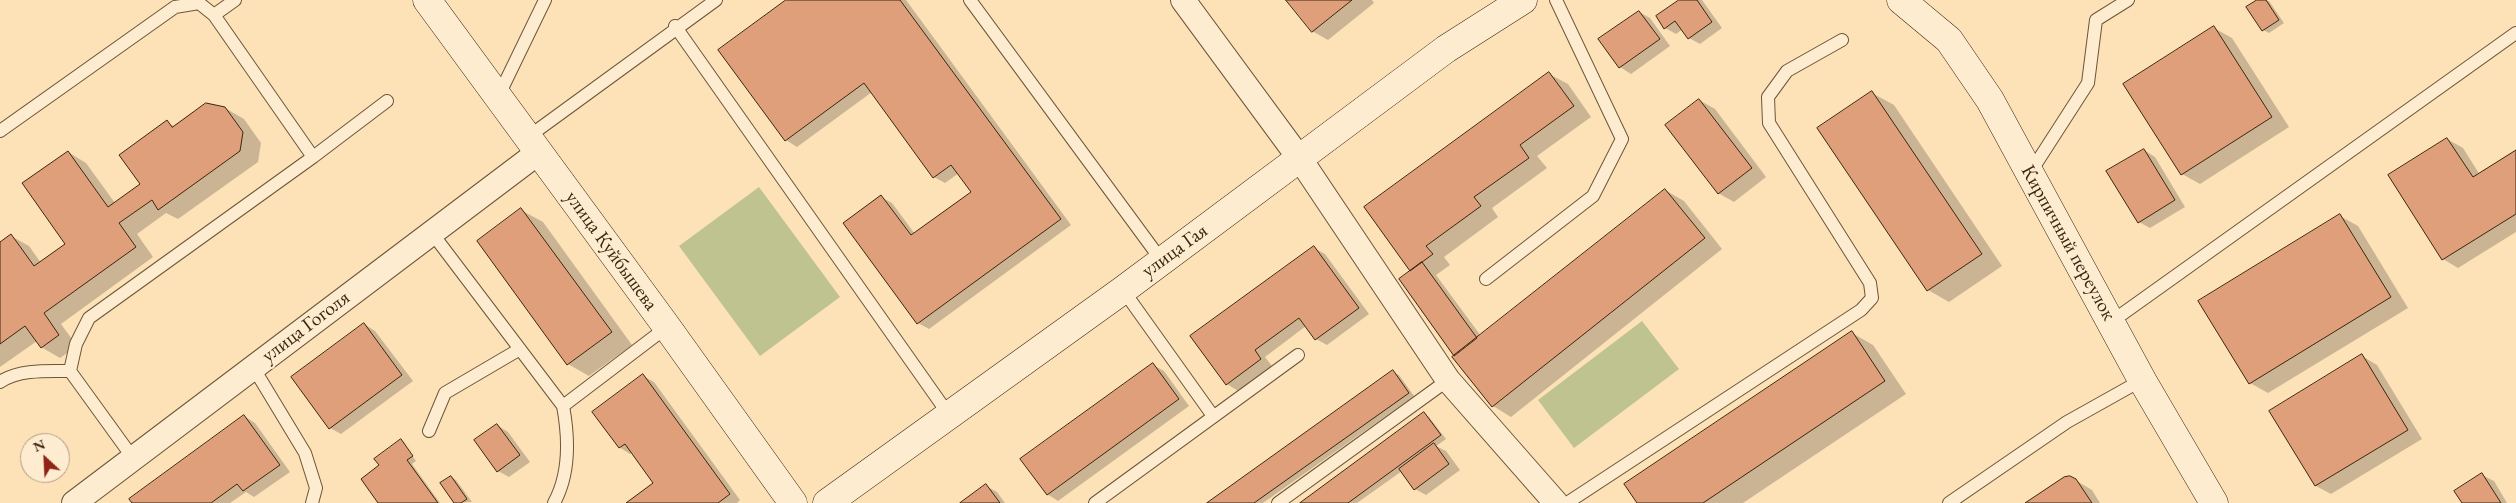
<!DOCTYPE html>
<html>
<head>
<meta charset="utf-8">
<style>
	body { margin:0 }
	#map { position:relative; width:2516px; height:503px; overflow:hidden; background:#fde2b8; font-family:"EB Garamond",serif }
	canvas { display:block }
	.north { position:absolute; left:20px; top:433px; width:50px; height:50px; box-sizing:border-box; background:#feecd1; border:1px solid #b09d83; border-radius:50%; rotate:335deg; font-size:14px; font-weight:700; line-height:20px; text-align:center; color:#3c260e }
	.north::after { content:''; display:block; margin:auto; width:18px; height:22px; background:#8f2418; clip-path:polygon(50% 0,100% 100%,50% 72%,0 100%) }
</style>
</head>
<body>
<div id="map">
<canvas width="2516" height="503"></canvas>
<div class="north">N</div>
</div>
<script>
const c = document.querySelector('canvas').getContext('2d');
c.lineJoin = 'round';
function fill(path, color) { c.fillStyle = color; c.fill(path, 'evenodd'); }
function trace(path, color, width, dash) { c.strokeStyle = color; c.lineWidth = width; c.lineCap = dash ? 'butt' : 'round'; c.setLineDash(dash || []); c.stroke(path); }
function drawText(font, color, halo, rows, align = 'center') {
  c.font = font + ' "EB Garamond",serif'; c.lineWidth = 4.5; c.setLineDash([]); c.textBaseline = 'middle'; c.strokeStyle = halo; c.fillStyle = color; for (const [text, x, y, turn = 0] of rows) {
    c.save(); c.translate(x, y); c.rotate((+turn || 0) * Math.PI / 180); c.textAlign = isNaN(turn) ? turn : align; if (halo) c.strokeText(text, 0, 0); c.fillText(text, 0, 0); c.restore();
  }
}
const green = new Path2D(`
	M759,187L840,297L760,356L679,246Z
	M1642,321L1679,369L1574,448L1538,400Z`);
const shadow = new Path2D(`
	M788,0H906L1071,225L929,329L918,323L881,197L892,203L915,234L972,192L959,173L945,183L934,177L872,92L797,147L786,140L719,50Z
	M1288,0H1372L1374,3L1328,40L1312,31Z
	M1681,0H1702L1722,28L1700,44L1689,38L1683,29L1676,34L1665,28Z
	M2259,0L2269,1L2284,23L2269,33L2263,30Z
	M1639,12L1650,18L1670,46L1631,74L1620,67Z
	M2214,28L2232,38L2289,127L2200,184L2182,174Z
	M1549,74L1568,84L1591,117L1537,156L1547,168L1492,208L1498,217L1444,257L1450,265L1436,275L1481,336L1665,190L1684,201L1722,249L1511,417L1493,406L1456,356L1412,271L1365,208Z
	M1872,93L1894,105L2002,266L1949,302L1928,290Z
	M1699,100L1715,109L1766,177L1734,202L1718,193Z
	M225,108L244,119L261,143L258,162L178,219L166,213L137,234L153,257L61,324L77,346L60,358L41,347L37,341L0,367V243L11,236L29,246L41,263L67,244L68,152L86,163L115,203L142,184L167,122L175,127Z
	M2447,139L2463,148L2480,175L2516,152V232L2458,268L2443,259L2390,175Z
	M2144,150L2155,157L2185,207L2150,228L2139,222Z
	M521,210L543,222L632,345L589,376L568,364Z
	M2340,216L2358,226L2408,308L2268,393L2250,383Z
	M1314,248L1325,254L1369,314L1327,345L1316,339L1306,326L1265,357L1272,366L1238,391L1227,384Z
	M364,324L375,331L413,381L341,434L330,428Z
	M1852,333L1873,345L1906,394L1743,503H1638Z
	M2362,356L2377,365L2422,439L2331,494L2316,486L2271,412Z
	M1153,365L1164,371L1189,406L1058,501L1047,494Z
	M1393,372L1399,375L1414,396L1263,503H1209Z
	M643,376L654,382L740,500L737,503H628L655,483L633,452L630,454L619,447Z
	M1424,414L1429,417L1446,439L1436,446L1446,451L1460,470L1426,495L1415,489L1402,471L1357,503H1302Z
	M244,416L255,423L290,472L254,497L246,492L230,503H134Z
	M497,425L508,432L530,462L509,477L498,471Z
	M402,441L407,444L418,459L406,443H403L416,461L412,464L440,503H380L381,466Z
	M2482,475L2494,481L2507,503H2463Z
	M451,477L456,480L472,502L455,503Z
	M2070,477L2092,490L2100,503H2028Z
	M986,486L997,492L1005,503H962Z`);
const building = new Path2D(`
	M786,0H900L1061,219L917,324L843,223L881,195L911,235L971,192L951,165L933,178L864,83L785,141L718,50Z
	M1286,0H1352L1312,32Z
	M1679,0H1697L1712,22L1688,39L1675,21L1664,29L1656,16Z
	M2257,0H2266L2279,20L2262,31L2246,7Z
	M1639,11L1660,39L1619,68L1598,39Z
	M2214,26L2272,117L2181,175L2123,84Z
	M1549,72L1574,106L1520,145L1529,158L1474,197L1481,206L1426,246L1433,254L1410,271L1364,207Z
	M1872,91L1982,254L1927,291L1817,128Z
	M1699,99L1752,168L1718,194L1665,125Z
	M206,103L225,107L243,132L240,151L158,210L152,200L119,223L136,247L44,313L59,335L41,348L25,326L0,344V242L11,234L34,266L65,244L22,183L68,151L108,207L140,184L119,155L167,120L172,127Z
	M2447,138L2473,177L2516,150V214L2442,260L2388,175Z
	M2144,149L2175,200L2138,223L2106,171Z
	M1665,189L1705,238L1492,407L1452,357Z
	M521,208L612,332L567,365L477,241Z
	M2340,214L2391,297L2249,384L2198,301Z
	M1314,246L1359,308L1315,340L1299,318L1255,350L1261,359L1226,385L1190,336Z
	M1422,262L1477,338L1454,356L1399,279Z
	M364,323L402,375L329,429L291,377Z
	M1852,331L1885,381L1703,503H1637L1624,484Z
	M2362,354L2408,430L2315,486L2269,411Z
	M1153,363L1179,399L1047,495L1020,459Z
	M1393,370L1409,393L1254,503H1207Z
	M643,374L730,494L718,503H626L653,483L625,444L619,448L592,412Z
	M1424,412L1441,435L1348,503H1300Z
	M244,415L280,465L243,491L237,484L211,503H132L129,499Z
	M497,424L520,455L497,472L474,440Z
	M401,439L413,456L407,460L438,503H378L361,479L379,465L374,459Z
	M1434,443L1449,464L1414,490L1399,469Z
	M2482,473L2501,503H2462L2454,491Z
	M451,476L467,499L461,503H454L440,483Z
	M2070,476L2076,479L2092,503H2025L2064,477Z
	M986,484L1000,503H960Z`);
const service = new Path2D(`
	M970,0L1162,261
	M214,15L235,0
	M675,26L949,415
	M498,97L545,0
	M0,131L175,7L199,3L214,15L313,157L89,318L76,344L70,371
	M528,137L716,0
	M313,157L387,101
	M2030,173L2088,83L2096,20L2128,0
	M432,233L563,406C569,438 570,474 554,503
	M1486,279L1593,196L1622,139L1556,0
	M1123,290L1213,416
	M2111,322L2516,33
	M253,367L305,453L316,488L312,503
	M0,382C19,369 48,371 70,371L133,458
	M563,406L667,327
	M429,431L445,393L520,349
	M1095,503L1298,355
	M1278,503L1448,380
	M1567,503L1861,310L1872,298L1870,283L1769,123L1768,97L1787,71L1842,40
	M1949,503L2067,422L2142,380`);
const minor = new Path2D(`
	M1183,0L1300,159L1448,380L1556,503
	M74,503L539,152`);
const secondary = new Path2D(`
	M427,0L667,327L793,503
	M1901,0L1949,40L1990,100L2142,380L2214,503
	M827,503L1123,290L1446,49L1523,0`);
const streetNames = [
	["Кирпичный переулок",2068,243,61],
	["улица Куйбышева",611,251,54],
	["улица Гая",1175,251,-36],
	["улица Гоголя",306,327,-37]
];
fill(green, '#bec390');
fill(shadow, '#0003');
fill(building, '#e09f7b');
trace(building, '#3c260e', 1);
trace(service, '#6c5538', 14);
trace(minor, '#6c5538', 26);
trace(secondary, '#3c260e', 29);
trace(service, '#feecd1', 12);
trace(minor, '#feecd1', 24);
trace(secondary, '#feecd1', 28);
drawText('20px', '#3c260e', '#feecd1', streetNames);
</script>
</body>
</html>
